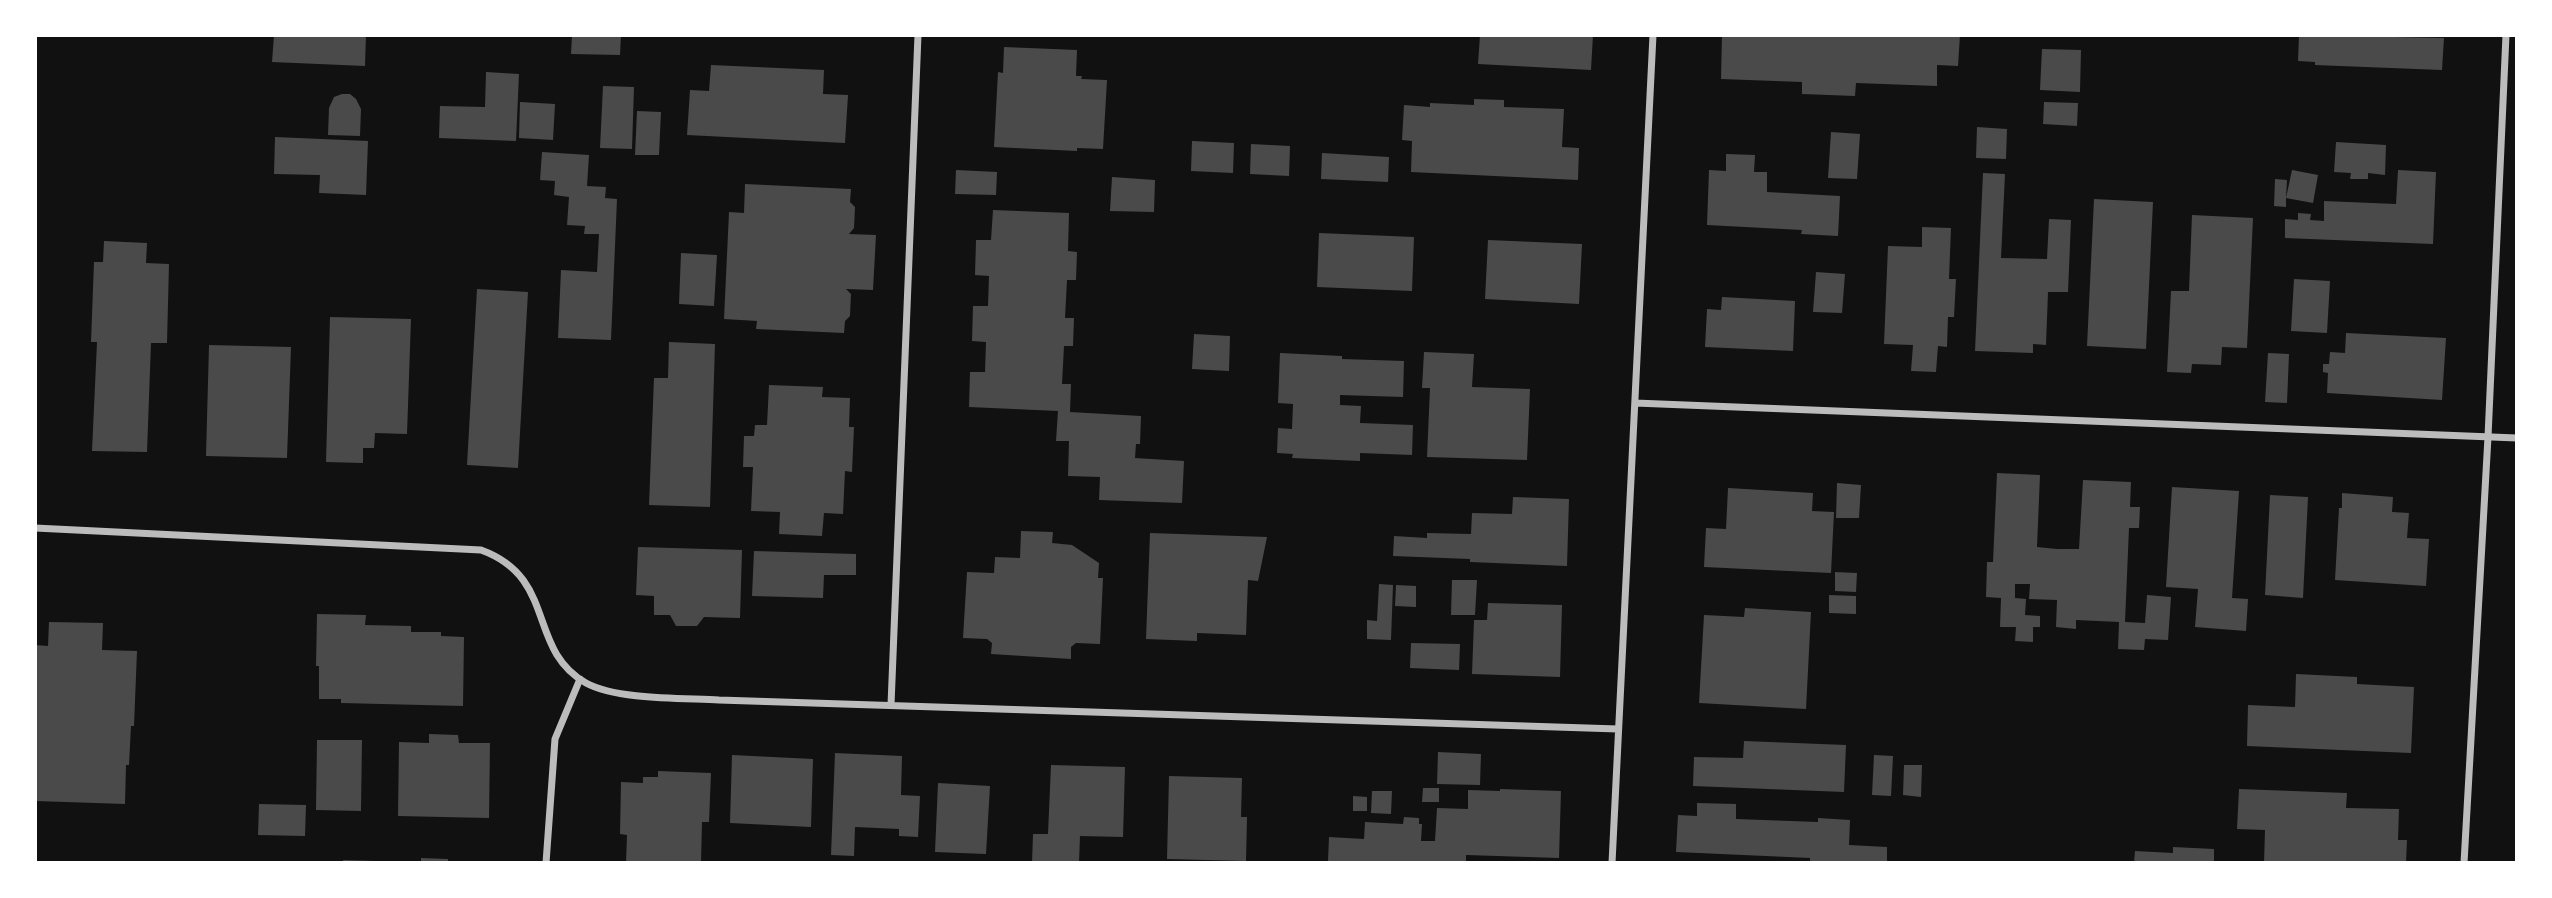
<!DOCTYPE html>
<html>
<head>
<meta charset="utf-8">
<style>
	body { margin:0 }
	#map { position:relative; width:2552px; height:898px; overflow:hidden; background:#111; font-family:Quicksand,sans-serif }
	canvas { display:block }
	.frame { position:absolute; inset:0; border:37px solid #fff; pointer-events:none }
</style>
</head>
<body>
<div id="map">
<canvas width="2552" height="898"></canvas>
<div class="frame"></div>
</div>
<script>
const c = document.querySelector('canvas').getContext('2d');
c.lineJoin = 'round';
function fill(path, color) { c.fillStyle = color; c.fill(path, 'evenodd'); }
function trace(path, color, width, dash) { c.strokeStyle = color; c.lineWidth = width; c.lineCap = dash ? 'butt' : 'round'; c.setLineDash(dash || []); c.stroke(path); }
const building = new Path2D(`
	M274,35H366L365,66L272,62Z
	M572,35H621L620,55L571,54Z
	M1480,35H1593L1591,70L1478,64Z
	M1722,35H1960L1958,66L1937,65V86L1856,83L1855,96L1802,94V82L1721,79Z
	M2299,35L2444,38L2442,70L2315,65V62L2298,61Z
	M1004,47L1077,50L1076,76H1082L1081,79L1107,80L1103,149L1077,148V151L994,147L998,72L1003,73Z
	M2042,49L2081,50L2080,92L2040,90Z
	M711,65L824,70L823,94L848,95L845,143L687,135L690,90L709,91Z
	M486,72L519,74L516,141L439,138L440,106L485,107Z
	M603,86L634,87L632,149L600,148Z
	M342,94H350L356,99L361,109L360,136L328,135L329,108L334,97Z
	M1474,99L1504,100V107L1564,109L1562,147L1579,148L1578,180L1411,172L1412,141L1402,140L1404,105L1430,107V103L1474,105Z
	M520,102L555,104L553,140L519,138Z
	M2044,102L2078,103L2077,126L2043,124Z
	M637,111L661,112L659,155H635Z
	M1977,127L2007,129L2006,159L1976,158Z
	M1831,132L1860,134L1857,179L1828,178Z
	M275,137L368,141L366,195L319,193L320,175L274,174Z
	M1192,141L1234,143L1233,173L1191,171Z
	M2336,142L2386,145L2385,175L2368,173V179H2350L2351,173L2334,172Z
	M1251,144L1290,146L1289,176L1250,174Z
	M542,152L589,155L587,186L606,187L605,198L617,199L611,340L558,338L561,270L597,272L599,234H584L585,226L567,225L569,197L554,195L555,181L540,180Z
	M1322,153L1389,157L1388,182L1321,179Z
	M1726,154L1755,155L1754,172H1767V192L1840,196L1838,236L1801,234L1802,230L1707,225L1709,170L1726,171Z
	M956,170L997,172L996,195L955,194Z
	M2292,170L2318,175L2313,203L2286,198V207L2274,206L2275,179L2287,180L2286,198Z
	M2398,170L2436,172L2433,244L2285,238V219L2298,220V213L2311,214L2310,220L2324,221V201L2396,204Z
	M1983,173L2005,174L2001,258L2047,259L2049,219L2071,220L2068,292H2048L2046,345L2033,344V353L1975,351Z
	M1112,177L1155,180L1154,212L1110,211Z
	M745,184L851,189L850,202L855,207L854,228L849,234L876,235L873,290L846,289L851,294L850,316L845,321L844,333L756,329L757,321L724,319L729,212L744,213Z
	M2094,199L2153,202L2146,349L2087,346Z
	M993,210L1069,213L1068,251L1077,252L1076,280H1067L1065,318H1074L1073,346H1064L1062,384H1071L1070,412L1141,416L1140,444H1136L1135,458L1184,461L1182,503L1099,500L1100,477L1068,476L1069,441H1056L1058,411L969,407L970,372H985L986,342L972,341L973,306H988L989,276L975,275L976,240H991Z
	M2192,215L2253,218L2247,348L2222,347L2221,365L2192,364L2191,373L2167,372L2171,291H2189Z
	M1922,227L1951,228L1949,279H1956L1954,317H1948L1947,347L1938,346L1936,372L1911,371L1913,345L1884,344L1888,246L1922,247Z
	M1319,233L1414,237L1412,291L1317,287Z
	M1488,240L1582,244L1579,304L1485,299Z
	M104,241L147,243L146,263L169,264L167,343H151L147,452L92,451L97,342H91L94,262H103Z
	M681,253L717,255L714,306L679,304Z
	M1816,272L1845,274L1842,313L1813,312Z
	M2294,279L2330,281L2327,333L2291,331Z
	M477,289L528,292L518,468L467,465Z
	M1722,297L1795,301L1793,351L1705,347L1707,309L1721,310Z
	M330,317L411,319L407,434L375,433L374,448H363V463L326,462Z
	M2346,333L2446,338L2442,400L2327,393L2328,373L2323,372V364H2329L2330,352L2345,353Z
	M1194,334L1230,336L1229,371L1192,369Z
	M669,342L715,344L710,507L649,505L654,378H668Z
	M209,345L291,347L287,458L206,456Z
	M1424,352L1474,354L1472,387L1530,389L1527,460L1427,457L1430,388H1422Z
	M1280,353L1342,356V359L1404,361L1403,397L1340,395V405L1361,406L1360,423L1413,425L1412,455L1360,453V461L1292,458L1293,454L1277,453L1278,428L1292,429L1293,404L1278,403Z
	M2268,353L2289,354L2287,403L2265,402Z
	M769,385L823,387L822,397L850,398L849,427H854L852,472L845,471L843,514L824,513L822,536L779,534L780,512L751,511L753,467H743L744,436H754L755,425H767Z
	M1997,473L2040,475L2037,547L2057,549H2079L2083,480L2131,482L2130,507H2140L2139,528H2129L2125,622L2145,623L2147,595L2171,597L2168,640L2145,639L2144,650L2118,649L2119,622L2076,620V629L2056,627L2057,600L2029,599L2030,584H2015V598L2026,599L2025,615L2040,616V627H2033V642L2015,641L2016,627H2000L2001,598L1986,597L1987,562H1993Z
	M1837,483L1861,485L1859,518H1836Z
	M2172,487L2239,491L2232,598L2248,599L2246,631L2195,627L2198,589L2166,587Z
	M1728,488L1813,493L1812,511L1834,512L1831,573L1704,567L1706,528L1726,529Z
	M2342,493L2393,497L2392,512L2409,513L2407,538L2429,539L2426,586L2335,580L2339,508H2342Z
	M2270,495L2308,497L2303,598L2265,595Z
	M1513,497L1569,499L1567,566L1470,562V559L1393,556L1394,536L1427,538V533L1471,534L1472,513L1512,514Z
	M1021,531L1053,532L1052,543L1072,545L1099,563L1098,578H1103L1100,644L1076,643L1071,647V659L991,654L992,643L987,639L963,638L967,572L994,573L995,557L1020,558Z
	M1150,533L1267,537L1258,581L1248,580L1246,635L1197,633V641L1146,639Z
	M638,547L742,550L740,618L704,617L697,626H676L670,615H654V596L636,595Z
	M754,551L856,554V575H824L823,598L752,596Z
	M1835,572L1857,573L1856,592L1835,591Z
	M1452,580H1477L1475,615H1451Z
	M1379,584L1393,585L1391,640L1367,639V620L1377,621Z
	M1396,585L1416,586V607L1395,606Z
	M1829,595L1856,596V614L1829,613Z
	M1488,603L1562,605L1560,677L1472,674L1474,620H1487Z
	M1745,608L1811,612L1806,709L1699,703L1704,615L1744,617Z
	M317,614L366,615L365,625L411,626V632H441V636L464,637L463,706L341,703V699H319V666H316Z
	M49,622L103,623L102,650L137,651L134,726H131L129,765H126L125,804L35,801V645L48,646Z
	M1411,643L1460,644L1459,670L1410,668Z
	M2296,674L2357,677V684L2414,687L2411,753L2247,746L2248,705L2295,707Z
	M429,734L458,735L459,743H490L489,818L398,816L399,742L429,743Z
	M317,740H362L361,811L316,810Z
	M1744,741L1846,745L1844,792L1693,786L1694,757L1743,758Z
	M1438,752L1481,754L1480,785L1437,784Z
	M835,753L902,756L901,795L920,796L918,837L899,836V829L855,827L854,856L831,855Z
	M732,755L813,759L811,827L730,823Z
	M1874,755L1893,756L1891,796L1872,795Z
	M1051,765L1125,767L1123,837L1080,836L1079,863H1032L1033,834H1048Z
	M1904,765H1922L1921,797L1903,795Z
	M658,771L711,773L709,822H702L701,863H626L627,835L620,834L621,782L643,783V777H658Z
	M1169,776L1242,778L1241,817H1247L1246,861L1167,859Z
	M938,783L990,786L986,854L935,852Z
	M1423,788H1439V802H1422Z
	M1500,789L1561,791L1559,858L1466,855V863L1328,861L1329,837L1364,839L1365,822L1403,824L1404,817L1419,818V824H1422L1421,841H1435L1437,808L1468,809V790L1500,791Z
	M2239,789L2347,793L2346,808L2399,809L2398,840H2407L2406,863H2264L2265,830L2237,829Z
	M1372,791H1392L1391,814L1371,813Z
	M1353,796L1367,797V811H1353Z
	M1697,803L1736,804V819L1818,822V818L1850,820L1849,845L1887,847V863H1842L1810,861V858L1676,852L1678,815L1697,816Z
	M259,804L306,805L305,836L258,835Z
	M2173,847L2214,849V863H2134L2135,851L2173,853Z
	M421,858L448,859V863H421Z
	M343,860L376,861V863H343Z`);
const minor = new Path2D(`
	M1635,403L2517,438
	M35,528L481,550C558,578 526,649 586,683C617,700 683,698 719,700L1618,729
	M891,705L918,35
	M546,863L555,739L580,679
	M1612,863L1653,35
	M2464,863L2488,437L2506,35`);
fill(building, '#4a4a4a');
trace(minor, '#bcbcbc', 7);
</script>
</body>
</html>
